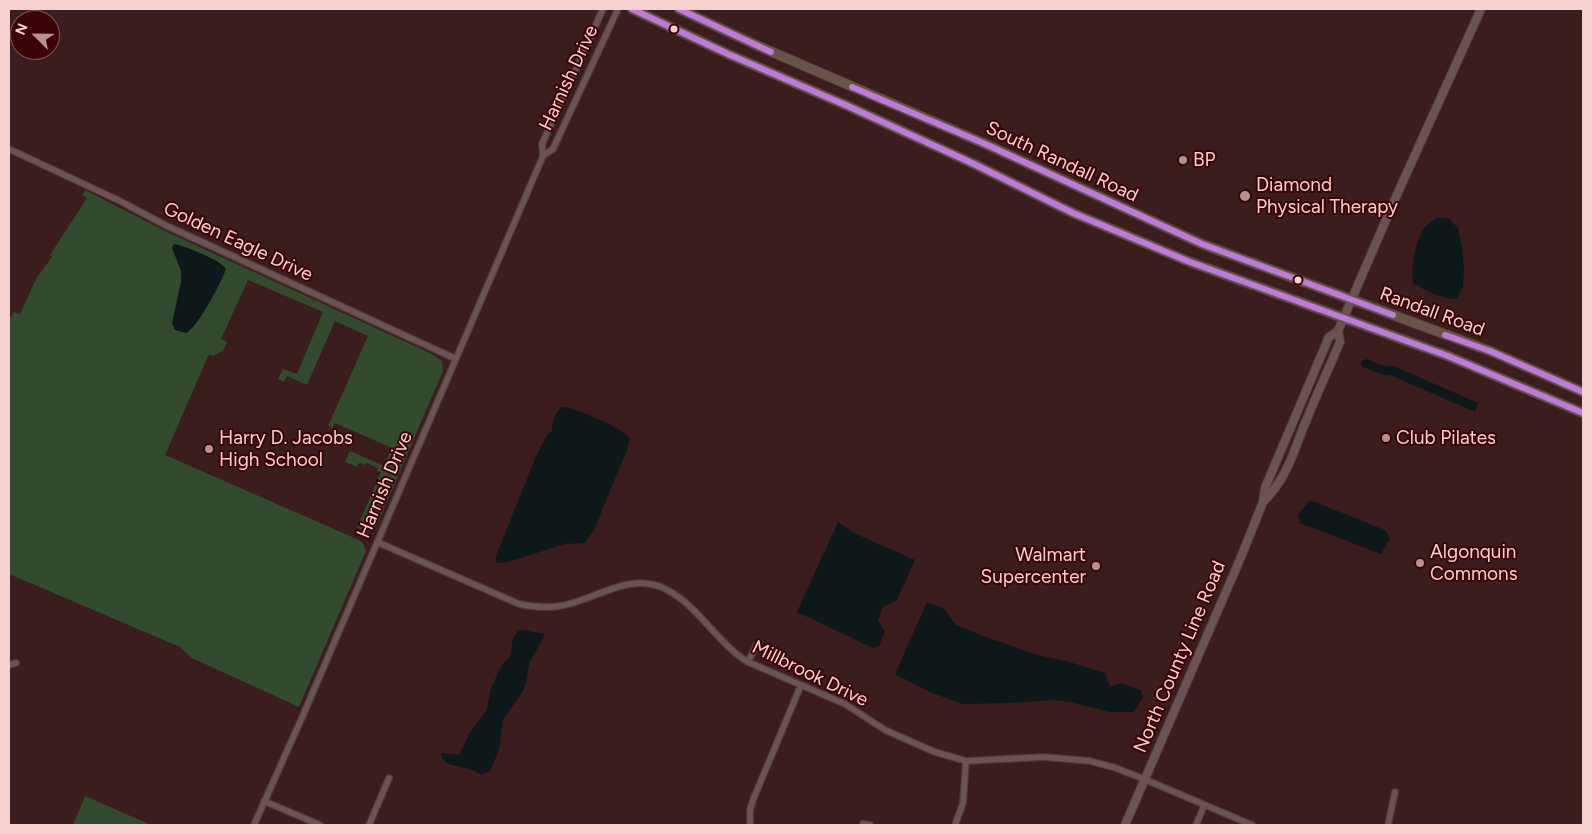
<!DOCTYPE html>
<html>
<head>
<meta charset="utf-8">
<style>
	body { margin:0 }
	#map { position:relative; width:1592px; height:834px; overflow:hidden; background:#3b1d1d; font-family:Figtree,sans-serif }
	canvas { display:block }
	.frame { position:absolute; inset:0; border:10px solid #f6d0cd; pointer-events:none }
	.north { position:absolute; left:10px; top:10px; width:50px; height:50px; box-sizing:border-box; background:#3c0407; border:1px solid #865656; border-radius:50%; rotate:293deg; font-size:14px; font-weight:700; line-height:20px; text-align:center; color:#f6d0cd }
	.north::after { content:''; display:block; margin:auto; width:18px; height:22px; background:#b5918f; clip-path:polygon(50% 0,100% 100%,50% 72%,0 100%) }
</style>
</head>
<body>
<div id="map">
<canvas width="1592" height="834"></canvas>
<div class="frame"></div>
<div class="north">N</div>
</div>
<script>
const c = document.querySelector('canvas').getContext('2d');
c.lineJoin = 'round';
function fill(path, color) { c.fillStyle = color; c.fill(path, 'evenodd'); }
function trace(path, color, width, dash) { c.strokeStyle = color; c.lineWidth = width; c.lineCap = dash ? 'butt' : 'round'; c.setLineDash(dash || []); c.stroke(path); }
function drawText(font, color, halo, rows, align = 'center') {
  c.font = font + ' Figtree,sans-serif'; c.lineWidth = 4; c.setLineDash([]); c.textBaseline = 'middle'; c.strokeStyle = halo; c.fillStyle = color; for (const [text, x, y, turn = 0] of rows) {
    c.save(); c.translate(x, y); c.rotate((+turn || 0) * Math.PI / 180); c.textAlign = isNaN(turn) ? turn : align; if (halo) c.strokeText(text, 0, 0); c.fillText(text, 0, 0); c.restore();
  }
}
const green = new Path2D(`
	M85,190L165,231L432,354L442,361L443,371L376,527L371,531L357,528L381,472L377,471L378,468L366,463L365,465L359,463L357,467L345,462L350,451L384,466L392,448L335,423L332,428L328,426L368,336L335,321L307,385L287,376L284,382L278,379L283,369L297,374L323,312L248,280L221,339L227,342L223,351L213,356L209,354L165,455L359,540L363,543L366,551L299,707L192,658L180,647L9,574V316L11,317L14,312L20,314L37,277L52,257L50,255L87,198L82,195Z
	M85,796L151,825H73Z`);
const water = new Path2D(`
	M1437,218H1448L1458,228L1462,248L1464,270L1463,286L1457,299C1439,298 1428,292 1413,283C1411,267 1415,237 1427,225C1430,223 1434,220 1437,218Z
	M174,244C185,246 221,260 226,269C222,281 197,329 186,333L175,330L172,323L181,282V271L172,248Z
	M1367,359L1380,365L1396,367L1478,403L1475,412L1390,375H1383L1361,366V361Z
	M562,407C575,407 622,428 630,438L628,447L594,530L585,543L565,544L511,561L497,563L495,561L496,556L537,454L547,435L552,431C552,423 555,412 562,407Z
	M1310,500L1385,530L1390,539L1381,554L1300,523L1298,515Z
	M838,522L856,534L915,560L897,600L883,607L878,620L885,632L879,646L873,648L797,612Z
	M927,602L944,609L956,625L978,634L1037,655L1066,661L1105,673L1110,687L1120,683L1141,690L1143,697L1134,712H1110L1070,702L1053,700L1013,703L962,704L930,692L895,674Z
	M522,630L545,634L529,664L526,684L521,694L503,720L499,750L490,771L482,775L470,769L448,764L442,758L441,753L459,755L469,734L487,709L491,688L502,665L511,655L513,637L518,631Z`);
const street = new Path2D(`
	M9,149L120,201L165,225L456,359
	M543,156L542,144L603,9
	M377,542L519,604C534,607 550,609 565,605C597,598 628,574 661,587C697,602 715,642 748,662L845,704L885,730L935,752L966,761L1044,757L1090,761L1116,768L1144,779L1252,825
	M748,662L756,646
	M9,665L16,663
	M264,801L320,825
	M863,824L870,825
	M254,825L304,713L543,156L553,149L618,9
	M369,825L389,778
	M750,825V810L753,800L801,685
	M955,825L963,803L966,761
	M1196,825L1204,806
	M1388,825L1395,792`);
const secondary = new Path2D(`
	M1263,502C1287,479 1294,450 1306,421C1317,394 1329,368 1340,342L1338,331
	M1125,825L1241,557L1263,502L1265,488L1329,337L1338,331L1395,199L1481,9`);
const primary = new Path2D(`
	M632,9L728,54L850,107L974,164L1073,213L1190,262L1448,356L1583,413
	M679,9L756,45L983,143L1202,244L1490,351L1583,392`);
const bus1 = new Path2D(`
	M632,9L728,54L850,107L974,164L1073,213L1190,262L1448,356L1583,413
	M679,9L771,52
	M852,87L983,143L1202,244L1393,315
	M1445,335L1490,351L1583,392`);
const markers = [
	[674,29,4.5,"#f6d0cd"],
	[1183,160,5,"#b5918f"],
	[1245,196,6,"#b5918f"],
	[1298,280,4.5,"#f6d0cd"],
	[1386,438,5,"#b5918f"],
	[209,449,5,"#b5918f"],
	[1420,563,5,"#b5918f"],
	[1096,566,5,"#b5918f"]
];
const streetNames = [
	["Harnish Drive",569,78,-65],
	["South Randall Road",1062,162,25],
	["Golden Eagle Drive",238,242,25],
	["Randall Road",1432,312,20],
	["Harnish Drive",385,485,-67],
	["North County Line Road",1180,657,-67],
	["Millbrook Drive",810,674,26]
];
const poiNames = [
	["BP",1193,160],
	["Diamond",1256,185],
	["Physical Therapy",1256,207],
	["Harry D. Jacobs",219,438],
	["High School",219,460],
	["Club Pilates",1396,438],
	["Algonquin",1430,552],
	["Commons",1430,574],
	["Walmart",1086,555,"right"],
	["Supercenter",1086,577,"right"]
];
fill(green, '#324a2e');
fill(water, '#0e181a');
trace(street, '#523a39', 8);
trace(secondary, '#523a39', 10);
trace(primary, '#523a39', 11);
trace(street, '#6a5352', 5.5);
trace(secondary, '#6a5352', 8);
trace(primary, '#6a5348', 9);
trace(bus1, '#bd7bd9', 6);
for (const [x, y, r, color] of markers) { const dot = new Path2D(); dot.arc(x, y, r, 0, 2 * Math.PI); c.fillStyle = color; c.fill(dot); trace(dot, '#3c0407', 2); }
drawText('19px', '#f6d0cd', '#3c0407', streetNames);
drawText('19px', '#f6d0cd', '#3c0407', poiNames, 'left');
</script>
</body>
</html>
